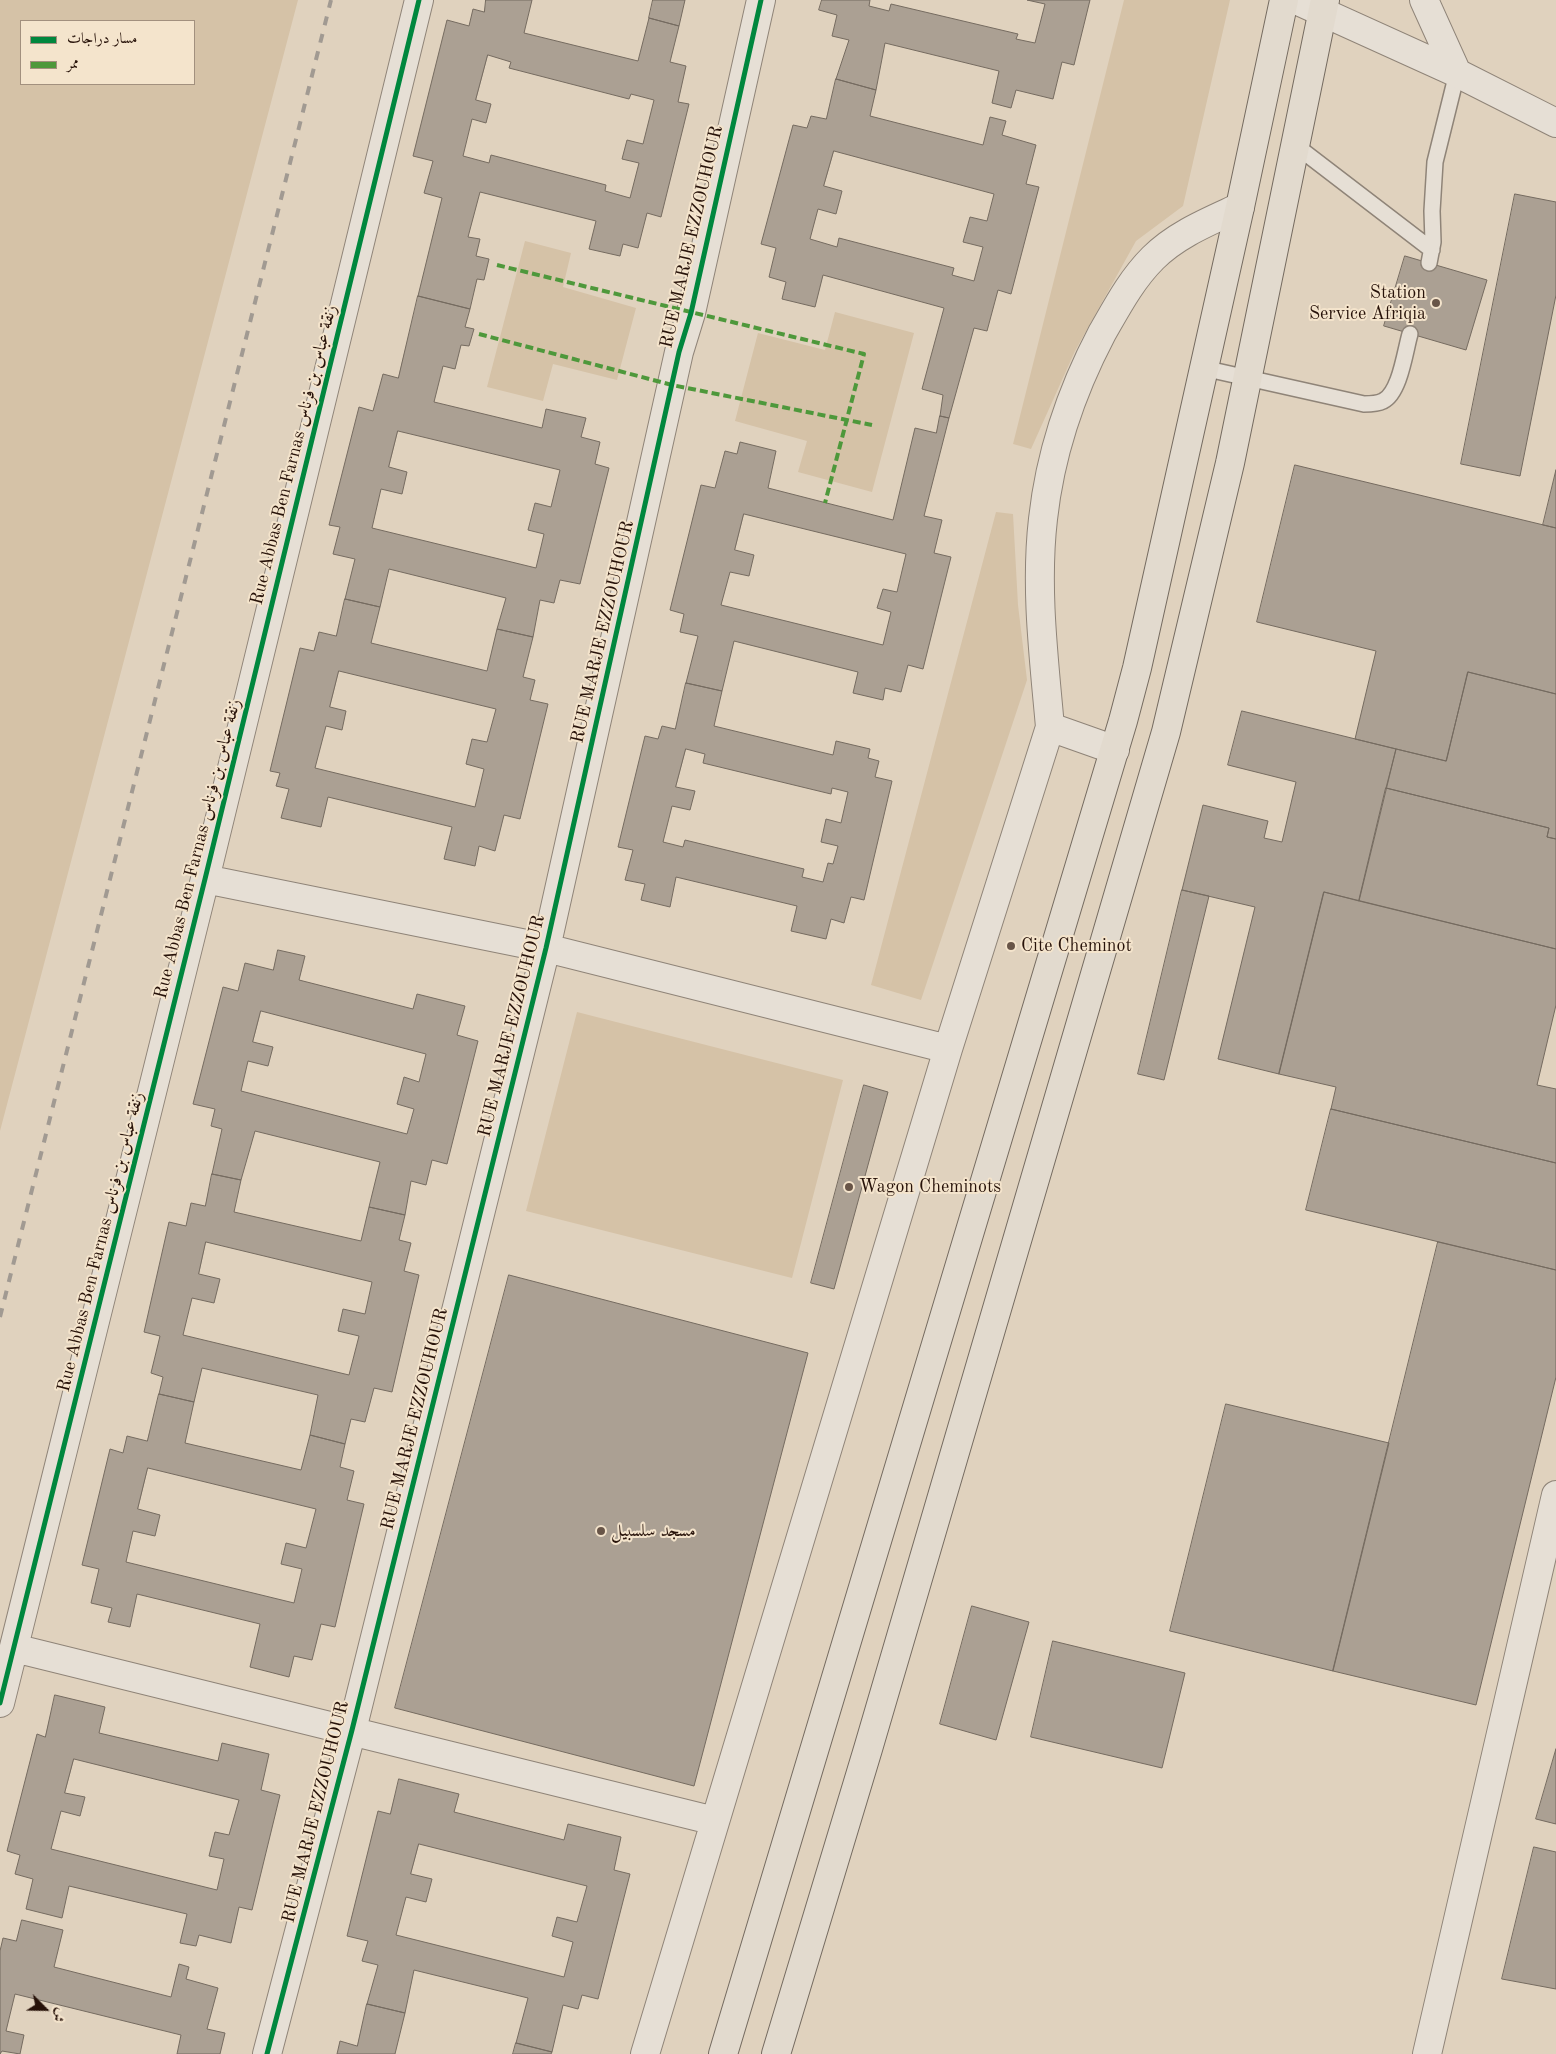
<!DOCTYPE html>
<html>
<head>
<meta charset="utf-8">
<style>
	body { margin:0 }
	#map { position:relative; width:1556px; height:2054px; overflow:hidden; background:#e0d2be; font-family:"Old Standard TT",Amiri,serif }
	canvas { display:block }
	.legend { position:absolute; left:20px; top:20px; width:175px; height:65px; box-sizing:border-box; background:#f4e4cc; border:1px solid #a2907e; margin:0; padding:6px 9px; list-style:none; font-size:15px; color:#271209 }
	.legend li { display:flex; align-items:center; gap:10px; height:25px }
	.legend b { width:25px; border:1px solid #a2907e }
	.north { position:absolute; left:20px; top:1984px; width:50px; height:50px; -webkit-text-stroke:4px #f4e4cc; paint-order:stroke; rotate:113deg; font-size:14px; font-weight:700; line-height:20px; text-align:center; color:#271209 }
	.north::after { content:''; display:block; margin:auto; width:18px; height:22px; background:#271209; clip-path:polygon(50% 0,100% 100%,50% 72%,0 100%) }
</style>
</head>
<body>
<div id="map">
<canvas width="1556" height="2054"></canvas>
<ul class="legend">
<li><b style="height:6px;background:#00873e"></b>مسار دراجات</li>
<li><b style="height:6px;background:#4e983b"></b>ممر</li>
</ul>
<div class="north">ش</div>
</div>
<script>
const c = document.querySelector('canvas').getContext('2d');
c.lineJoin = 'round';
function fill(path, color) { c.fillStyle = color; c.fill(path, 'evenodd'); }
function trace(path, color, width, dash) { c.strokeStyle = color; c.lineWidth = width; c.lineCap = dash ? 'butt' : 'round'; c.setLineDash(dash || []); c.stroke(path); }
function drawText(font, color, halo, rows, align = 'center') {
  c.font = font + ' "Old Standard TT",Amiri,serif'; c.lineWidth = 4; c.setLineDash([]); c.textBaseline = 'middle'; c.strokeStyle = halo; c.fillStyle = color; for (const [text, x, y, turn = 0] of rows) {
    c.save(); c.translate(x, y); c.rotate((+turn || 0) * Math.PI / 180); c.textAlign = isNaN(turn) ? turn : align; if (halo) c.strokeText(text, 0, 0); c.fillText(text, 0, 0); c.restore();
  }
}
const green = new Path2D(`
	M0,0H298L0,1131ZM21,21H194V84H21Z
	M1124,0H1230L1183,206L1136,241L1075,351L1031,449L1013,444Z
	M525,241L571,253L563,287L636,308L617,380L553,364L543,401L487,387Z
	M835,312L914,333L872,492L798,472L807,441L735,421L758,333L825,350Z
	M996,512L1013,514L1018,605L1027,680L921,1000L871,985Z
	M577,1012L843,1080L792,1278L526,1211Z`);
const building = new Path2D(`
	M486,0H532L524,33L638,61L649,18L679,26L670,62L686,66L678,102L689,104L661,217L647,213L638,248L623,244L620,256L589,249L596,221L480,192L468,237L480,239L476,256L489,259L484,280L477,279L470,309L418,296L442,198L424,193L433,161L413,156L447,20L469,26L473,9L484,12ZM488,55L511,62L509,68L629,99L631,94L654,100L643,144L627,140L622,159L639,163L630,198L605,191L606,185L491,155L489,163L463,156L472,119L486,123L491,104L476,100Z
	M653,0H685L679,26L649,18Z
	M822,0H870L869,6L889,11L891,4L1018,34L1016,39L1035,43L1045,4L1027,0H1090L1074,65L1062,62L1053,99L1016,90L1011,108L992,103L999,71L885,43L876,90L836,79L849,40L832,36L837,15L819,10Z
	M836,79L876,90L870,116L983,145L990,117L1006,121L1002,135L1036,145L1026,184L1039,187L1011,294L998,290L987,331L974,328L949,418L940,416L943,395L922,389L944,308L823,275L815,307L782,299L786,282L769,277L776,248L761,244L793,125L807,128L811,116L826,119ZM834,151L994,194L987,221L970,217L963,242L983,247L974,281L952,275L954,268L839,238L837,247L810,239L818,209L836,214L842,191L824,186Z
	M1515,194L1556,202V295L1520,476L1461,464Z
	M1405,256L1487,280L1466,350L1384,326Z
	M418,296L470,309L465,327L474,329L469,346L461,345L455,369L443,366L434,402L542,428L546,409L586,418L581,437L600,442L595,464L609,468L580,584L560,580L554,603L540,600L533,637L497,629L506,598L389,569L380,607L345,599L355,559L333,554L340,527L329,525L359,407L373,411L383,374L398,378ZM398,431L560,470L551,507L535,503L528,530L544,534L536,568L372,528L381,489L402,494L407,472L389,467Z
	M940,416L949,418L924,516L942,520L934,553L951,557L923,669L908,665L901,692L885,688L883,700L853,693L858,672L734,641L722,691L686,683L698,636L680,632L684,614L670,610L701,485L715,488L725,451L737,454L740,442L776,451L768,488L893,520L915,428L936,433ZM744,514L906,554L897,592L883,589L877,608L891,612L883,645L721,605L730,572L749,576L754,555L735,550Z
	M1295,465L1556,528V694L1468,672L1446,761L1355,739L1376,651L1257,622Z
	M1556,470V528L1543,525Z
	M345,599L380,607L371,643L487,671L497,629L533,637L523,677L535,680L530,700L548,704L520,819L504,815L495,851L479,846L475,866L444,859L452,827L328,797L321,827L281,818L289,789L276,786L280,773L270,771L300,648L314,651L319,632L336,636ZM339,671L496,709L487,742L472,739L466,764L484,769L475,807L315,768L326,726L342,730L346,711L330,707Z
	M1468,672L1556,694V839L1547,837L1549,828L1386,788L1396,749L1446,761Z
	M686,683L722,691L714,726L833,755L836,741L870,749L868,758L879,761L875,777L892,781L864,900L851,897L844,923L831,919L826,939L791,931L797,906L676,877L670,907L641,900L645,884L625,880L633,850L618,847L645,736L658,739L662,726L675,729ZM686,749L705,754L703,763L831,794L832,788L848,792L841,823L826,819L821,842L838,846L833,864L828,863L823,882L802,877L804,869L685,840L683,847L663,842L672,806L690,810L695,791L676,787Z
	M1242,711L1396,749L1359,901L1324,892L1279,1074L1218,1059L1255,907L1182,890L1203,805L1268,821L1264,838L1282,842L1296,782L1228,765Z
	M1386,788L1549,828L1547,837L1556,839V949L1359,901Z
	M1182,890L1209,896L1164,1080L1138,1074Z
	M1324,892L1556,949V1005L1537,1085L1556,1089V1163L1331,1109L1336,1087L1279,1074Z
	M278,950L305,956L299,980L413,1009L417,994L465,1006L457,1035L478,1041L447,1164L432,1160L426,1185L411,1181L405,1215L369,1207L380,1162L255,1131L241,1180L212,1174L222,1129L211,1126L215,1109L193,1104L223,987L238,991L245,963L273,970ZM261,1011L426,1054L419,1082L404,1077L397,1104L414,1109L407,1134L241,1091L248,1061L268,1066L273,1047L253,1042Z
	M864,1085L888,1092L834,1289L811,1283Z
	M1331,1109L1556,1163V1270L1306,1210Z
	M212,1174L241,1180L234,1212L361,1241L369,1207L405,1215L399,1240L411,1243L404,1271L419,1275L392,1392L374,1388L365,1422L351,1419L345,1444L310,1435L318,1395L202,1368L194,1402L159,1394L163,1377L151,1373L160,1336L144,1332L169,1222L186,1226L191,1203L205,1206ZM206,1242L372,1282L365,1314L343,1309L338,1331L359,1336L349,1375L183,1335L192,1298L214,1303L220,1279L199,1274Z
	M1438,1242L1556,1270V1377L1476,1705L1333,1671Z
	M509,1275L808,1353L694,1786L395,1708Z
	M159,1394L194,1402L185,1443L301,1470L310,1435L345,1444L340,1467L354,1471L347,1500L364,1504L335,1627L321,1624L312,1660L294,1656L289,1677L250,1667L260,1624L137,1594L130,1627L108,1622L112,1608L91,1603L99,1569L82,1565L110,1449L123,1453L127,1436L147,1441ZM148,1468L316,1509L306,1548L286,1543L281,1564L302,1569L294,1603L126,1562L133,1531L155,1536L160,1515L138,1509Z
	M1226,1404L1389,1443L1333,1671L1170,1631Z
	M972,1606L1029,1622L996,1740L940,1724Z
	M1053,1641L1185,1673L1162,1768L1031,1737Z
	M55,1695L105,1707L99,1733L218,1761L222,1743L269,1754L261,1790L280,1795L252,1910L239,1907L231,1943L199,1935L196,1946L180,1943L187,1914L69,1886L62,1918L26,1909L33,1879L15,1874L20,1855L7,1851L37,1734L45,1737ZM74,1759L239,1800L229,1835L215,1832L209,1856L224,1859L217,1890L51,1849L61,1811L80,1816L85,1797L65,1793Z
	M1556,1749V1824L1536,1819Z
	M399,1779L459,1794L454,1812L564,1840L568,1824L621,1837L614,1870L630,1874L598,1999L582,1995L578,2009L563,2005L552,2052L516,2043L528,1998L414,1970L405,2013L367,2004L378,1965L362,1961L368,1941L347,1936L378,1811L390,1814ZM419,1844L587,1886L577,1922L557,1917L552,1936L573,1942L564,1977L396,1935L406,1897L426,1902L432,1879L411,1874Z
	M1534,1847L1556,1852V1989L1502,1979Z
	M22,1920L63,1930L54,1967L171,1997L179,1964L189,1967L186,1979L218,1988L207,2029L225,2033L220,2054H177L181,2035L15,1994L6,2031L24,2035L20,2054L2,2051L0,2054V1951L3,1938L16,1941Z
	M367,2004L405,2013L395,2054H337L340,2041L357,2046Z
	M516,2043L552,2052L551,2054H513Z`);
const service = new Path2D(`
	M1295,145L1432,250
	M1429,263L1433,242L1432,211L1435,162L1457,73
	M1203,368L1364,404C1371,404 1377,404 1383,401C1400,393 1405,351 1410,334`);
const minor = new Path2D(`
	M1296,0L1457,73L1556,123
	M1424,0L1457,73
	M1115,750L1050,727C1044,659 1035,588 1043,519C1050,455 1072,390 1102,333C1117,307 1131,280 1153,258C1177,234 1210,221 1240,207
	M205,879L546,948L948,1049
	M14,1648L715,1821
	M0,1703L205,879L419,0
	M267,2054L352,1730L546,948L679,352L691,313L761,0
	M645,2054L948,1049L1050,727
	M1427,2054L1556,1495`);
const primary = new Path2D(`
	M723,2054L1123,721L1137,668L1240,207L1284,0
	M776,2054L868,1749L1166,732L1230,463L1325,0`);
const rail = new Path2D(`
	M0,1317L331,0`);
const quiet = new Path2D(`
	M497,265L864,354L825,503
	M479,334L672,385L872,425`);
const cycleway = new Path2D(`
	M0,1703L205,879L419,0
	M267,2054L352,1730L546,948L679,352L691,313L761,0`);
const markers = [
	[1436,303,5,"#685548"],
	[1011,946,5,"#685548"],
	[849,1187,5,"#685548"],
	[601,1531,5,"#685548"]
];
const streetNames = [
	["RUE MARJE EZZOUHOUR",692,237,-77],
	["Rue Abbas Ben Farnas زنقة عباس بن فرناس",294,455,-76],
	["RUE MARJE EZZOUHOUR",603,632,-77],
	["Rue Abbas Ben Farnas زنقة عباس بن فرناس",198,849,-76],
	["RUE MARJE EZZOUHOUR",512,1026,-76],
	["Rue Abbas Ben Farnas زنقة عباس بن فرناس",101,1242,-76],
	["RUE MARJE EZZOUHOUR",415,1419,-76],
	["RUE MARJE EZZOUHOUR",316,1812,-76]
];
const poiNames = [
	["Station",1426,293,"right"],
	["Service Afriqia",1426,314,"right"],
	["Cite Cheminot",1021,946],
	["Wagon Cheminots",859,1187],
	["مسجد سلسبيل",611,1531]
];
fill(green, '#d5c2a7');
fill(building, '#aba093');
trace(building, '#756b60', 1);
trace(service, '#8f8478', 18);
trace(minor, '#8f8478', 30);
trace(primary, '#756b60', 30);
trace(service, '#e6dfd5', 15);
trace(minor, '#e6dfd5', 28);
trace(primary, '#e2dace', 28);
trace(rail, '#a19a92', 4, [9, 9]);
trace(quiet, '#4e983b', 4, [8, 4]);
trace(cycleway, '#00873e', 5);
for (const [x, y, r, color] of markers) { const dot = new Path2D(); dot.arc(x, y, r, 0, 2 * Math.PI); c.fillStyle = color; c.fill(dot); trace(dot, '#f4e4cc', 2); }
drawText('18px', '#271209', '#f4e4cc', streetNames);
drawText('18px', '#271209', '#f4e4cc', poiNames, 'left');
</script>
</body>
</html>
